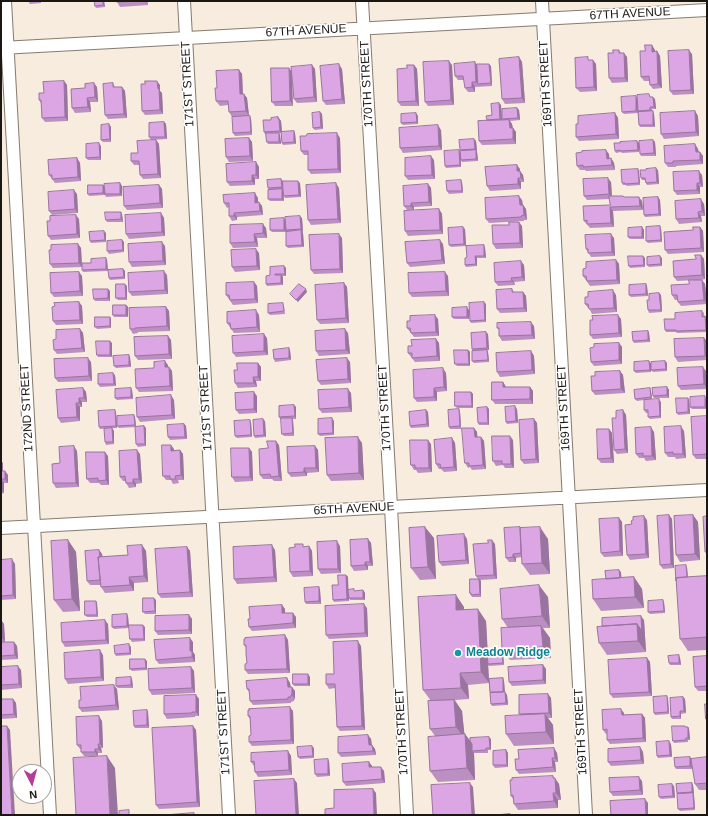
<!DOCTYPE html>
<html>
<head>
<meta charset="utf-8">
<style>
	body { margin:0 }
	#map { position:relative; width:708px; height:816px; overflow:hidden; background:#f8ecdf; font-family:Helvetica,sans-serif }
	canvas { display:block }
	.frame { position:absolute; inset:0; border:2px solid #1b1713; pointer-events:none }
	.north { position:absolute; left:12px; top:764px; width:40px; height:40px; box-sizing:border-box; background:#fff; border:1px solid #a4a2a1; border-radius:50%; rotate:174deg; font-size:11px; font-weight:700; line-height:16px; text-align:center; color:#1b1713 }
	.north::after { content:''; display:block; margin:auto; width:14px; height:18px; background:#b53e95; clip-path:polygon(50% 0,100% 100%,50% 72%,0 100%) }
</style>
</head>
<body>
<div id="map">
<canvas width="708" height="816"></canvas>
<div class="frame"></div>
<div class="north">N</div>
</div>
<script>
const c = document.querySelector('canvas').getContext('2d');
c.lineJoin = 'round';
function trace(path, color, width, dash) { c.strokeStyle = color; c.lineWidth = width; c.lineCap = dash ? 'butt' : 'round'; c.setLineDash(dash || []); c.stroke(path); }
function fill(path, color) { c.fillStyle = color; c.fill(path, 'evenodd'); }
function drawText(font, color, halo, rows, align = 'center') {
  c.font = font + ' Helvetica,sans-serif'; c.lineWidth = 3.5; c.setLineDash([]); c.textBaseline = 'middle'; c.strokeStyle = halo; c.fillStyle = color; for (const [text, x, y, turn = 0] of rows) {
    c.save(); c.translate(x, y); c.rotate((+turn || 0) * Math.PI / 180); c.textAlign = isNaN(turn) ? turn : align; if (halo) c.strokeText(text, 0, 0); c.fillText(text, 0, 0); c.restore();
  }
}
const minor = new Path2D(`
	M5,1L50,815
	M184,1L229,815
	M362,1L391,507L407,815
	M542,1L586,815
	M1,48L707,10
	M1,528L707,490`);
const wall = new Path2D(`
	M28,1H41V3L30,4Z
	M95,1H104L105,7L96,8L95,6Z
	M117,1H147L148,5L120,7L117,2Z
	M619,50L621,53L627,57L628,82L612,83L609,78L613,53Z
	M655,50V51H657L660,56L662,88L653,89L650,85L649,81H644L641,77L645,51Z
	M692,54L694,94L673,95L670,91Z
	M519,57L522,62L525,103L505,104L502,99Z
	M590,60L596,64L597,91L580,92L576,88Z
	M477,64L491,66L492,86L475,87V92H468L465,88L464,80H458L455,76Z
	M312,65L315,69L317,102L297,103L294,99Z
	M414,65L417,69L419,106H401L398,102L407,68Z
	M452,65L454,105L428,106L425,102Z
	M271,68L293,106H275L272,102Z
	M342,69L345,104L326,105L323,101Z
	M239,70L242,74L243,94H244L247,98L249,116L232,117L229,112L228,105L220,106L216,101L217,88Z
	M64,81L67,85L68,121L45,122L42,118L41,103L39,100L44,93Z
	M113,83L115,87H122L125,91L127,118L108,119L105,115Z
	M160,85V91L162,93L163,114L145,115L142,111Z
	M97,87L98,102H90L91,112L75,113L72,108Z
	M651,97L655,99L656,109H652V111L654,114L655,127H640L639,125L638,113L624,114L622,112L637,98Z
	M499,103L501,105L502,120H503L502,119L517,108L519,110L520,120L510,121L512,124L513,128L516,132V144L482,145L479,141L487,121V120L492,115Z
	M695,111L698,116L699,136L664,139L661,134Z
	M320,112L322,114L323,129L315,130L313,128Z
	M416,113L418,116V124L403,125L401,123Z
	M615,113L618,118L619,139L579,141L576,137L578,124Z
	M278,117L281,121L282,132L294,131L295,133L296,144L283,145L282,143L281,133H279L280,135L281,144H268L267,142L266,134H265L264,132L271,120Z
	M251,118L252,135L235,136L233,133Z
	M164,122L166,124L167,139L151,140L149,137Z
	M109,124L111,127V142H103L101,140Z
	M441,130L442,150L403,153L400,148Z
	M249,138L252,142L253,161L229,162L226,157Z
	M340,138L341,173L311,174L308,170V155H304L301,151Z
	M474,139L476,141L478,161L462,162L461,160V167L446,168L445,166L459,150L460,152L461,151L460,150Z
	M156,140L159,144L161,178L143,179L140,175L139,165H134L131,161L138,153Z
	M653,140L655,142L656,156H641L640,154Z
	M637,141L639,152L622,153L621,152L616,153L615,151Z
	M695,144L698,149L699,152H700L703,156V164L676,166V167H668L665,163Z
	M101,146V160H88L86,158Z
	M609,154V158H611L614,163L615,170L586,171L585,170H580L577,166Z
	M77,158L80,163L81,181L55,183L49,175Z
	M434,160L435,179L408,180L405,176Z
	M256,162L259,167V179H255V185L230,186L227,182Z
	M520,169V171L523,175L524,182H521V189L490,191L487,186Z
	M658,170L659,184L647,185L646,183L645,180H642L641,178Z
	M639,171L640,185L627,186L626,185H623L622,183Z
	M702,175L703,187H700V194L677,195L674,191Z
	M461,180L462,182L463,193L449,194L447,191Z
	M283,181V190H282L283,191L284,201H270L268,199L269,190L268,188Z
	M611,182L612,196L625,197L642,201L643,210L613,211L614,227L590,228L584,221L610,205V199L587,200L584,196Z
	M120,183L122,186V196L106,197L105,195L89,196L88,194L103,185L104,187Z
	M300,183L301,197L285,198L284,196Z
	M428,184L431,188L432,206L414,207V210H407L404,206Z
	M159,185L162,189L163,208L127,210L124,206Z
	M339,188L341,223L311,225L308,220Z
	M77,194L78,213L52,215L49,211Z
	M658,197L660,200L661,216L645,217L644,215Z
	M258,198V202L262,206L263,215L237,217V220L232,221L229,216V207L227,208L224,203Z
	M522,200L523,205L526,209L527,220H524V221L489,223L486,219Z
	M704,204L705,216H701L702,222L679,224L676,219Z
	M439,209L442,214L443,234L408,236L405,231Z
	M161,213L164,218L165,236L129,239L126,234Z
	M122,214L123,222H107L106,220Z
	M302,218L303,232H302L303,233L304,247L288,248L286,246V232H272L270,230L285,220Z
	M79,219L80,238L51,240L48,236Z
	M522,226L523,248L496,249L493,244Z
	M642,227L644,230V239H630L628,237Z
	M700,227L703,231L704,252L668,254L665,250L693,230Z
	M266,228L267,238H257L258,247L233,248L230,243Z
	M661,228L662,242L648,243L646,241Z
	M465,229L466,246L451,247L449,245Z
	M106,233V242L91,243L90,241Z
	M342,238L343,273L314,274L311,270Z
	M614,238L615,256L591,257L586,249Z
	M122,240L124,242V252L109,254L107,251Z
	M78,244L81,248L82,267L53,268L50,264L51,250Z
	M443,244L445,264L410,267L407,263Z
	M484,245L485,248L486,258H477V266L466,267L465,265L467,257Z
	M165,246L166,265L132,267L129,262Z
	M259,253L260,270L235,272L232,267Z
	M701,255L704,259L705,279L702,280L705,284L707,304L681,306L678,302V300H675L672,295L697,280L677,281L674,277Z
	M645,258V267L630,268L629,266Z
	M662,258V266L649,267L647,265Z
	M107,260L108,271L83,272L82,270Z
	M616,260L619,264L620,284L590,286L583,276L586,268Z
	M524,265L525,281L514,282L515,285L498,286L495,282Z
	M284,266L286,268V276H282L283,277V285L267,286L266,284L270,275Z
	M123,269L125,271V279L110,280L109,278Z
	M79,272L82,276L83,296L54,297L51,293Z
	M167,275L168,294L132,296L129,292Z
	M448,276L449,296L412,297L409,293Z
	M254,282L257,286L258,303L233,305L226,295Z
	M344,283L347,287L349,323L320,324L317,320Z
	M646,284L647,286L648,296L631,297L629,295Z
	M127,286V300H118L116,298Z
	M512,289L514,292H523L526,296L527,312L500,313L497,309Z
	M110,291V301H95L94,299Z
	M659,293L661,295L662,312L649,313L648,310L649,300Z
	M616,295L617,312L592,314L589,308H588L585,304Z
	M79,302L82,306L83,324L56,325L53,321L55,306Z
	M486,304V322L471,323L470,321Z
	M126,305L128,307V317H114L113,315Z
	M284,306L285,314L270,315L268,313Z
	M166,307L169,311L170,331L138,332V333L133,334L130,329Z
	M469,310V319H454L452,317Z
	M702,311L704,313V316H705L707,318V332L677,333L676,332H666L665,330L675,319Z
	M259,315L260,332L234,333L227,323Z
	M110,317L111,319V328L97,329L95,327Z
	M438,319L439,336L414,337L407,328L410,321Z
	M621,319L622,337L593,339L590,335Z
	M534,326L535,339L502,341L499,336V330L497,328Z
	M80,329L83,333L85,352L57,354L54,350L56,339Z
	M648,331L649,333L650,342L634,343L633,341Z
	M348,333L350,354L319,356L316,351Z
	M488,334L489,350H487L488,352L489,362L474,363L472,361L473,351L472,349Z
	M168,336L171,340L172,359L138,360L135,356Z
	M267,338L268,355L236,357L233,353Z
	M704,338L707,341V360L678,362L675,357Z
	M436,339L439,343L440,361L415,362L408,353L412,346Z
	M112,343V357H98L97,355Z
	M619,343L622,347V364L594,366L591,362Z
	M290,350L291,360L275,362L274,359Z
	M468,350L470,352V366H457L455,364Z
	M531,351L534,356L535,374L500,377L497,372Z
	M130,357L131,367L116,368L114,366Z
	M649,361L651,364V372L636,373L634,371Z
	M665,361L667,363V371L653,372L651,370Z
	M91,362L92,381L58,382L55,378Z
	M350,362L351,383L321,385L318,381Z
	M258,363L261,367V381H256L257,387L238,388L235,383L237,370Z
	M168,365V367H169L172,371L173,391L139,392L136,388L154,368Z
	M620,371L623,375L625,393L595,395L592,391L595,376Z
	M706,371L707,389L681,390L678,386Z
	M446,373L447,391L437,392V401L417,402L414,398Z
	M115,375L116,386L100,387L98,384Z
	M503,382L506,387H530L533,391V404H495L492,400Z
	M667,387L669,390V398H654L653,396Z
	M83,388L86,392L87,402H82V407H80V421L61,423L58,418Z
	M132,390L133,399L117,400L115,398Z
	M651,391L652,399L646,400L661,402V418L650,419L648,417V413H646L644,410V400L637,401L635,399Z
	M471,392L473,394V408H457L455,406Z
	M351,393L352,412L322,413L319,409Z
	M257,396V413L239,414L236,410Z
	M706,399L707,409H692L690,407Z
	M174,400L175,419L140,422L137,417Z
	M689,400L690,414L678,415L677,413Z
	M294,405L296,407V419H293V420L294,436H284L282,434V419L281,420L279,417Z
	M487,407L489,409V425H479L478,423Z
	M517,409L518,423L507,424L506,422Z
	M426,410L428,412L429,427L411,428L410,426Z
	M623,410L626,415L628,453L617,454L614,450L616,418Z
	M460,411L461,429H450L449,427Z
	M116,412L117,428L100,429L99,427Z
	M134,415L135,417L136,427L144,426L146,428V446L138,447L136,444V427L119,428L117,426Z
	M707,416V459H696L693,455Z
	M534,419L537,423L539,463L524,464L521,460Z
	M265,421L266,437L255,438L254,436Z
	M334,421V435L320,436L318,434Z
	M251,422L252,437L237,438L235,436Z
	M184,424L186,426L187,439L170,440L168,437Z
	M112,428L114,431V444L106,445L105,442Z
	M474,428L477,432V437H481L484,441L486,469L472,470L470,467L468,468L465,463Z
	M609,429L612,433L614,463H601L598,459Z
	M684,431L686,458L676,459L675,457H668L665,453Z
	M654,432L656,460L646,461L644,458H639L636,454Z
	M452,438L455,443L457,471L444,472L441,469H439L436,464Z
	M513,440L514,468H505L503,465L496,466L493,461Z
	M362,443L364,480L331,481L327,475Z
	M431,444L432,472L418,473L416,470H414L411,465Z
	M279,445L282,481H274L272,479H263L260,475L268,448Z
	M315,446L318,450L319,472L307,473V476L291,477L288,473Z
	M249,448L252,452L253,481L235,482L232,477Z
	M174,449V450H180L183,454L184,480H178L179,483L173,484L171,480H166L163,476Z
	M77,451L79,487L56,488L53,483L60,463Z
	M140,454L142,483L136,484V487L129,488L126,483L125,481H123L120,477Z
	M108,456L109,485H101L99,483H90L87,479Z
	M1,461L3,463V471H5L8,475V483H4V493L1,494Z
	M669,515L672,519L674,568L663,569L660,565Z
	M693,515L698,522L700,560L680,562L676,555Z
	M619,518L622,522L623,556L604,557L601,553Z
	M647,520L649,558L630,560L627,555L632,524Z
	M520,528L548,539L550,574L530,575L522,564V557L516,558V562H509L506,558Z
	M434,538L436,579L420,580L411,568Z
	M368,539L371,543L373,566H368V570L354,571L351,566Z
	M467,539L469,564L442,566L439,562Z
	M68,540L76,552L80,611L63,612L54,600Z
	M495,544L497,579L480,580L481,581V597H472L470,593L478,579L476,576Z
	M142,545L146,551L148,582L134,583V591L105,593L101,587L100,585H90L87,581L99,550L102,554L103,557L128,555Z
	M309,546L312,551L313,576L293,577L290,572Z
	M340,546L341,573L321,574L318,569Z
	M187,547L190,551L193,597L161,598L158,594Z
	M275,550L277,582L237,584L234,579Z
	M1,560L15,564L16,599L1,600Z
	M687,567L688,577L707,576V650L688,651L680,639Z
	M621,572V578L634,577L642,589L644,608L601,611L593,599L606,579Z
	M346,575L348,577V590L355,591L363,590L365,593V600H350L349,598V601L334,602L333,600L338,585Z
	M319,587L320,590L321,604H306L305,602Z
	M548,597L550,628H543L550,638L551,658L510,660L502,649L508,628L502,619Z
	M156,600V614H145L143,612Z
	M96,601L97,603L98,617H87L85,615Z
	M664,602L665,613L650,614L648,612Z
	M282,605L285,609V613L296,617V628L252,631L249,627L250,619Z
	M464,607V610L486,621L488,653L502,652L503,654L504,665L489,666L488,665L489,679L503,678L504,681L505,692L507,695L508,705L492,706L491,704L489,683L468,685L469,699L455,700L462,711L464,734H465L470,741L491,739V750H488V753H474L475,780L438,782L430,771L435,736L430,729L431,701L423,690Z
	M367,608L368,637L329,639L326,635Z
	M189,615L192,619V634L158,635L155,631Z
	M128,616L129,628L114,629L112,627Z
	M1,620L4,624L5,642H1Z
	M644,620L646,652L607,655L599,643L602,626Z
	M108,624L109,644L65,647L62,642Z
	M145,627V641L132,642L130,639Z
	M285,635L288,640L290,673L248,674L245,670L247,663L246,648L244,645Z
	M1,642H14L17,646L18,659L1,660Z
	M193,642V652L195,655V662L159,664L156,660Z
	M361,646L365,730L340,731L337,727L335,688L329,689L326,684L334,674Z
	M131,647V655L116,656L115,654Z
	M103,655L104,681L68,684L65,679Z
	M707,656V691H698L695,687Z
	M647,658L650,662L652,696L613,698L610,694Z
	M680,658L681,665H670L669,663Z
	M147,661V670L132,671L130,669Z
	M543,665L546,669V684L512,686L509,682Z
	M1,667L21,670L22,688L1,690Z
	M191,667L194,671L195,693L152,695L149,690Z
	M310,677V686H294L293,684Z
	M287,678L290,683L291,687L295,691V699L294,700V701L291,702V703L253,705L250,701L249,692L247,689Z
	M132,679L133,688H118L116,686Z
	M117,689L119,710L82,712L79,708Z
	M548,694L551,698L552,718H548L553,725L554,744L514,746L506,734L520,715L519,714Z
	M196,695L199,699V716H195V717L167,719L164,714Z
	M667,696L668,699L669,714L655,715L654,713Z
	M683,697L685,699L686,713L681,714V719H672L671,717Z
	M1,699H13L16,703L17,718L1,719Z
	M147,710L148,712L149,728H135L134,726Z
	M293,711L294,744L252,746L249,742L251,735L250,719L248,716Z
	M624,713V715L642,714L645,718L646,742L610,744L607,740V734H606L603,730Z
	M102,721L103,748H101L102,753H98V756H84L81,752V749H80L77,745Z
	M193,726L196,730L200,807L159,809L156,805Z
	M686,727H688L689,729L690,740H688V742L674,743L673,741Z
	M368,735L371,739L372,745L375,749L376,755L341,757L338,753Z
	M671,744L672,757L658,758L657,756Z
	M640,747L643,752L644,764L611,766L608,762Z
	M314,748V758L300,759L298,757Z
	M554,748L557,753L558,762H555L556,772L519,774L516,770L519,759Z
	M506,750L508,753V767L495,768L493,765Z
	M288,751L291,756L292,775L258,777L255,772L254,766L251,762Z
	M690,757L691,759L692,769H676L675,767Z
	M707,757V790H699L695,784Z
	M329,761L330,776L317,777L315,774Z
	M369,762L372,766V767L384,771L385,783L346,786L343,782Z
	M554,778L559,784L561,800H558V808L518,810L514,804L513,799L511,796Z
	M642,781L643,795L613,796L610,792Z
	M693,785L694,794H693L694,795L695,810L680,811L678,809V794L677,793Z
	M674,786L675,798L661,799L659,797Z`);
const shadedWall = new Path2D(`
	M103,1H104L105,7L103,5Z
	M145,1H147L148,5Z
	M652,45L655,50V56L652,52Z
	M689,50L692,54L694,94L691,90Z
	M657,51L660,56L662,88L658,84Z
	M624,53L627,57L628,82L625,78Z
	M519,57L522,62L525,103L522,98Z
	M593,60L596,64L597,91L594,87Z
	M449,61L452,65L454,105L451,100Z
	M475,62L478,67V84L476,82Z
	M339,64L342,69L345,104L342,99Z
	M489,64L491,66L492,86L491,83Z
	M312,65L315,69L317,102L314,97Z
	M414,65L417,69L419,106L416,101Z
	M289,68L292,72L293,106L290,101Z
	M239,70L242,74L243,98L240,94Z
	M64,81L67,85L68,121L65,117Z
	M157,81L160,85V91L162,93L163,114L160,110Z
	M472,82L475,87V92L472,87Z
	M94,83L97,87L98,102L95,97Z
	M122,87L125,91L127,118L124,114Z
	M244,94L247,98L249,116L246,111Z
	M636,96L637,99L638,113L636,111Z
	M653,97L655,99L656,109L654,107Z
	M87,98L90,102L91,112L88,107Z
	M499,103L501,105L502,121L500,119Z
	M517,108L519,110L520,120L518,118Z
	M653,111L654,114L655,127L653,125Z
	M695,111L698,116L699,136L696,132Z
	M320,112L322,114L323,129L321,127Z
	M416,113L418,116V124L417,122Z
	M615,113L618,118L619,139L616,134Z
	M250,116L251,118L252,135L251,132Z
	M278,117L281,121L282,133L280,131Z
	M509,120L512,124L513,132L510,128Z
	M164,122L166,124L167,139L165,137Z
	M109,124L111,127V142L110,139Z
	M438,125L441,130L442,150L439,146Z
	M513,128L516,132V144L513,139Z
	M294,131L295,133L296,144L294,142Z
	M279,133L280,135L281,144L279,142Z
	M337,133L340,138L341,173L338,169Z
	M249,138L252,142L253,161L250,156Z
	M474,139L476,141L477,151L475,149Z
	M156,140L159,144L161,178L158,174Z
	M653,140L655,142L656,156L654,153Z
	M637,141L639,143V152L638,150Z
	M99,143L101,146V160L100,157Z
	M695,144L698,149L699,157L696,152Z
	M459,150L460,152L461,167L460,165Z
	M476,150L477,152L478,161L476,159Z
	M606,150L609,154L610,163L607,159Z
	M700,152L703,156V164L700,160Z
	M431,156L434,160L435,179L432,175Z
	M77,158L80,163L81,181L78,177Z
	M611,158L614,163L615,170L612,165Z
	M256,162L259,167V179L256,175Z
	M517,165L520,169V175L517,171Z
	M656,168L658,170L659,184L657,182Z
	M638,169L639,171L640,185L639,183Z
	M520,171L523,175L524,182L521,178Z
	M699,171L702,175L703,187L700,183Z
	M252,175L255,179V185L252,181Z
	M518,178L521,182V189L518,184Z
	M608,178L611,182L612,198L609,194Z
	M281,179L283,181V190L282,187Z
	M461,180L462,182L463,193L462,191Z
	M298,181L300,183L301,197L299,195Z
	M120,183L122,186V196L120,194Z
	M336,183L339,188L341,223L338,219Z
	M697,183L700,187V194L697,190Z
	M428,184L431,188L432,206L429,202Z
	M103,185L105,187V195L103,193Z
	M159,185L162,189L163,208L160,203Z
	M282,189L283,191L284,201L282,199Z
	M74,190L77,194L78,213L75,209Z
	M255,193L258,198V207L255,203Z
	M519,196L522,200L523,209L520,205Z
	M639,197L642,201L643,210L640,206Z
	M658,197L660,200L661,216L659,214Z
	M701,199L704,204L705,216L702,211Z
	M259,202L262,206L263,215L260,211Z
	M411,203L414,207V210L411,206Z
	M523,205L526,209L527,220L524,215Z
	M610,207L613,211L614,227L611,223Z
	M439,209L442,214L443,234L440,230Z
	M121,212L122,214L123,222L121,219Z
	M698,212L701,216L702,222L699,218Z
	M161,213L164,218L165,236L162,232Z
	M234,213L237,217V220L234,216Z
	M76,215L79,219L80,238L77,234Z
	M300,216L302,218L303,232L301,229Z
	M284,218L285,220L286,232L284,230Z
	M519,222L522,226L523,248L520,243Z
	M263,224L266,228L267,238L263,233Z
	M660,226L661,228L662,242L661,240Z
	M463,227L465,229L466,246L464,244Z
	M642,227L644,230V239L642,237Z
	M700,227L703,231L704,252L701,248Z
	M301,230L303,233L304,247L302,245Z
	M104,231L106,233V242L105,240Z
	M254,234L257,238L258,247L255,242Z
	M339,234L342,238L343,273L340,269Z
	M611,234L614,238L615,256L612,252Z
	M122,240L124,242V252L123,250Z
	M440,240L443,244L445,264L442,260Z
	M162,242L165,246L166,265L163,261Z
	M78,244L81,248L82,267L79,263Z
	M484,245L485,248L486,258L484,256Z
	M256,249L259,253L260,270L257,266Z
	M701,255L704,259L705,279L702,275Z
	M475,256L477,258V266L476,264Z
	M643,256L645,258V267L644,265Z
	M660,256L662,258V266L661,264Z
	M106,258L107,260L108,271L106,269Z
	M616,260L619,264L620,284L617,280Z
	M521,261L524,265L525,281L522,277Z
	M284,266L286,268V276L285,274Z
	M123,269L125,271V279L124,277Z
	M164,271L167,275L168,294L165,290Z
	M79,272L82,276L83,296L80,291Z
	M445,272L448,276L449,296L446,291Z
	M281,275L283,277V285L281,283Z
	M511,278L514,282L515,285L512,281Z
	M702,280L705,284L707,304L704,300Z
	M254,282L257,286L258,303L255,299Z
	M344,283L347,287L349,323L346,318Z
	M125,284L127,286V300L126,298Z
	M646,284L647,286L648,296L646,294Z
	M108,289L110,291V301L108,298Z
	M306,289L307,292L298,302L296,300Z
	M613,290L616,295L617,312L614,308Z
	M523,292L526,296L527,312L524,308Z
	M659,293L661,295L662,312L661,310Z
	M79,302L82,306L83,324L80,320Z
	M484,302L486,304V322L485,320Z
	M126,305L128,307V317L126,315Z
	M166,307L169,311L170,331L167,326Z
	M467,307L469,310V319L467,317Z
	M256,310L259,315L260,332L257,327Z
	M435,315L438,319L439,336L436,332Z
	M618,315L621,319L622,337L619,333Z
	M705,316L707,318V331L706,330Z
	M110,317L111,319V328L110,326Z
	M531,322L534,326L535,339L532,335Z
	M80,329L83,333L85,352L82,348Z
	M345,329L348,333L350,354L346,350Z
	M648,331L649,333L650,342L648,340Z
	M486,332L488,334L489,350L487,348Z
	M264,334L267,338L268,355L264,351Z
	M168,336L171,340L172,359L169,354Z
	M704,338L707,341V358L705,356Z
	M436,339L439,343L440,361L437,356Z
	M110,341L112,343V357L110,355Z
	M619,343L622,347V364L619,360Z
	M289,348L290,350L291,360L289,358Z
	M468,350L470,352V366L469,364Z
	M487,350L488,352L489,362L488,360Z
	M531,351L534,356L535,374L532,370Z
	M129,355L130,357L131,367L129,365Z
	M88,358L91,362L92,381L89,376Z
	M347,358L350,362L351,383L348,379Z
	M165,361L168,365V372L165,367Z
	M649,361L651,364V372L650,370Z
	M665,361L667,363V371L666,369Z
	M258,363L261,367V381L258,377Z
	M169,367L172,371L173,391L170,386Z
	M703,367L706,371L707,389L704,384Z
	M443,368L446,373L447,391L444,387Z
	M620,371L623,375L625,393L621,389Z
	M113,373L115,375L116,386L114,384Z
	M253,377L256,381L257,387L254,383Z
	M503,382L506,387V392L503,387Z
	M530,387L533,391V404L530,399Z
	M667,387L669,390V398L667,395Z
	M83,388L86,392L87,402L84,398Z
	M131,388L132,390L133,399L131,397Z
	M434,388L437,392V401L434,397Z
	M650,388L651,391L652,399L651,397Z
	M348,389L351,393L352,412L349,407Z
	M254,392L257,396V413L254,409Z
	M471,392L473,394V408L472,406Z
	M171,395L174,400L175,419L172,415Z
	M705,396L706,399L707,409L705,407Z
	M79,398L82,402V407L79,403Z
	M688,398L689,400L690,414L688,412Z
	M659,399L661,402V418L660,416Z
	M76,403L80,407V421L77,417Z
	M294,405L296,407V419L295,416Z
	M515,406L517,409L518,423L516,421Z
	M487,407L489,409V425L488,423Z
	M459,409L460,411L461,429L460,426Z
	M115,410L116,412L117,428L116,426Z
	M426,410L428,412L429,427L427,424Z
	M623,410L626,415L628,453L625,449Z
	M134,415L135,417L136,427L135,425Z
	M292,418L293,420L294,436L293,433Z
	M332,418L334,421V435L333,433Z
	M263,419L265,421L266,437L264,435Z
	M534,419L537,423L539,463L536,459Z
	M250,420L251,422L252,437L251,435Z
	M184,424L186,426L187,439L185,437Z
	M144,426L146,428V446L145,444Z
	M681,426L684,431L686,458L683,454Z
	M651,427L654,432L656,460L652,456Z
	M112,428L114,431V444L113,442Z
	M474,428L477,432L478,442L475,437Z
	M609,429L612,433L614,463L611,458Z
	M510,436L513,440L514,468L511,464Z
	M358,437L362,443L364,480L359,473Z
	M481,437L484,441L486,469L483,465Z
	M452,438L455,443L457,471L454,467Z
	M428,440L431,444L432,472L429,468Z
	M276,441L279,445L282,481L279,476Z
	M171,445L174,449V455L171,451Z
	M74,446L77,451L79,487L76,483Z
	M315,446L318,450L319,472L316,468Z
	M249,448L252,452L253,481L250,477Z
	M137,450L140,454L142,483L139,479Z
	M180,450L183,454L184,480L181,475Z
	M105,452L108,456L109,485L106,480Z
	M1,461L3,463V475L1,472Z
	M304,468L307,473V476L304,472Z
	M5,471L8,475V483L5,479Z
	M1,479L4,483V493L1,489Z
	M133,479L136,484V487L133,483Z
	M669,515L672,519L674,568L671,564Z
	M693,515L698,522L700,560L695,554Z
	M644,516L647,520L649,558L646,554Z
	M619,518L622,522L623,556L620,551Z
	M425,527L434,538L436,579L428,567Z
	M540,527L548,539L550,574L542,563Z
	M464,534L467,539L469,564L466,560Z
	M368,539L371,543L373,566L370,562Z
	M68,540L76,552L80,611L72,599Z
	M492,540L495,544L497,579L494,575Z
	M337,541L340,546L341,573L338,569Z
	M142,545L146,551L148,582L144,576Z
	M272,545L275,550L277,582L274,577Z
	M309,546L312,551L313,576L310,571Z
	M187,547L190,551L193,597L190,592Z
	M99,550L102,554L104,584L101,580Z
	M513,554L516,558V562L513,557Z
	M12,559L15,564L16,599L13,595Z
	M365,562L368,566V570L365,565Z
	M686,565L687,567L688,582L687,580Z
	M619,570L621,572L622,586L620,583Z
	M346,575L348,577L349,601L347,599Z
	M129,577L134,583V591L130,585Z
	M634,577L642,589L644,608L635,597Z
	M479,579L481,581V597L480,594Z
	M539,585L548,597L550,628L542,616Z
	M319,587L320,590L321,604L319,601Z
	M363,590L365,593V600L363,598Z
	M456,595L464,607V622L456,610Z
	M154,598L156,600V614L155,611Z
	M663,600L664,602L665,613L664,611Z
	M96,601L97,603L98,617L97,615Z
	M364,604L367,608L368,637L365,633Z
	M282,605L285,609V618L282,613Z
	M478,609L486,621L489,683L481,672Z
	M293,613L296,617V628L293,623Z
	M127,614L128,616L129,628L127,626Z
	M189,615L192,619V634L189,630Z
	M641,616L644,620L646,652L638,641L637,624Z
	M1,620L4,624L5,642L2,638Z
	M105,620L108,624L109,644L106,640Z
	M143,625L145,627V641L144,639Z
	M541,626L550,638L551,658L543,647Z
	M285,635L288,640L290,673L287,669Z
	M190,638L193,642V652L195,655V662L192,657L190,651Z
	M358,641L361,646L365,730L362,726Z
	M14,642L17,646L18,659L15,655Z
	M129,644L131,647V655L130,653Z
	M100,650L103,655L104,681L101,677Z
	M502,652L503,654L504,665L503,663Z
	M679,655L680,658L681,665L679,663Z
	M647,658L650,662L652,696L649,692Z
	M145,659L147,661V670L146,668Z
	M543,665L546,669V684L543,680Z
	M18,666L21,670L22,688L19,684Z
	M191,667L194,671L195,693L192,688Z
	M460,673L468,685L469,699L461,688Z
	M308,674L310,677V686L308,684Z
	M131,677L132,679L133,688L131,685Z
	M287,678L290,683L291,691L288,687Z
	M503,678L504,681L505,694L503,692Z
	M114,685L117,689L119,710L116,705Z
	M292,687L295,691V699L292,695Z
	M505,692L507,695L508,705L506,703Z
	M548,694L551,698L552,718L549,713Z
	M196,695L199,699V716L196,712Z
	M667,696L668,699L669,714L668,712Z
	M683,697L685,699L686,713L684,711Z
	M13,699L16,703L17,718L14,714Z
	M454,700L462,711L465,739L456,727Z
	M290,707L293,711L294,744L291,740Z
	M621,709L624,713L625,719L622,715Z
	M147,710L148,712L149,728L147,725Z
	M680,711L681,714V719L680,716Z
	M545,714L553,725L554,744L546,732Z
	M642,714L645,718L646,742L643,738Z
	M99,716L102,721L103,748L100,744Z
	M7,726L10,730L15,815H12Z
	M193,726L196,730L200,807L197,802Z
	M688,727L689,729L690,740L688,738Z
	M465,734L474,746L472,751L474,753L475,780L467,768Z
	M368,735L371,739L372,749L369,745Z
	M489,737L491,739V750L490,748Z
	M669,741L671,744L672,757L670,755Z
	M98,744L101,748L102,753L99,749Z
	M372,745L375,749L376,755L373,751Z
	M312,746L314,748V758L313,756Z
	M640,747L643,752L644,764L641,760Z
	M554,748L557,753L558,762L555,758Z
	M95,749L98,753V756L95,752Z
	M506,750L508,753V767L507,765Z
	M288,751L291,756L292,775L289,770Z
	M107,756L115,768L118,815H110Z
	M690,757L691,759L692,769L690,766Z
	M552,758L555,762L556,772L553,767Z
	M328,759L329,761L330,776L328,774Z
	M369,762L372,766V772L369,767Z
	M381,767L384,771L385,783L382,779Z
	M553,776L555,779V778L559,784L561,800L556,793Z
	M639,777L642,781L643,795L640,790Z
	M294,779L297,783L299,815H296Z
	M470,783L473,787L475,815H472Z
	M692,783L693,785L694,794L692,792Z
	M672,784L674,786L675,798L673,796Z
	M373,789L376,793L377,815H374Z
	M553,793L558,800V808L554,801Z
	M693,793L694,795L695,810L694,808Z
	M645,799L648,803V815H646Z`);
const building = new Path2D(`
	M95,1H103V5L95,6Z
	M117,1H140L117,2Z
	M645,45H652V52L657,51L658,84L650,85L649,76L641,77L640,51H645Z
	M613,50H619V53H624L625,78H609L608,53H613Z
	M689,50L691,90L670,91L668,51Z
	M519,57L522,98L502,99L499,59Z
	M588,57V60H593L594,87L576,88L575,58Z
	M449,61L451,100L425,102L423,62Z
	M475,62L476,82H472V87L465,88L463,76H455L454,64Z
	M339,64L342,99L323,101L320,66Z
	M477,64H489L491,83L478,84Z
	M312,65L314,97L294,99L291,67Z
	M407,65H414L416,101L398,102L397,69L407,68Z
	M271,68H289L290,101L272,102Z
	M239,70L240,94H244L246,111L229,112L228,101H216L215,88H217L216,71Z
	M64,81L65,117L42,118L41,100H39V93H44L43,82Z
	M145,81H157L158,89L159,88L160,110L142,111L141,84H145Z
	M94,83L95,97L87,98L88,107L72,108L71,89L85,88V84Z
	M113,83V87H122L124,114L105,115L103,84Z
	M649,94L650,97H653L654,107H650V110L638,111L637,95Z
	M636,96V111L622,112L621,97Z
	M499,103L500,119L487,120L486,116L492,115L491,104Z
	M517,108L518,118L502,119V109Z
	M653,111V125H639L638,112Z
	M695,111L696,132L661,134L660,113Z
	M320,112L321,127L313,128L312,113Z
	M416,113L417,122L401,123V114Z
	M615,113L616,134L576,137V124H578V116Z
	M250,116L251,132L233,133L232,117Z
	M278,117V119H279L280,131L264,132L263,120H271V118Z
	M509,120L510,128H513V139L479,141L478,121Z
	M164,122L165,137H149V123Z
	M109,124L110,139L101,140V125Z
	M438,125L439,146L400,148L399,128Z
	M294,131V142L282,143L281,132Z
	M266,133H279V142H267Z
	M337,133L338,169L308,170V151H301L300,136H306L307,134Z
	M249,138L250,156L226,157L225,139Z
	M474,139L475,149L460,150L459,140Z
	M156,140L158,174L140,175L139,161H131V153H138L137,141Z
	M653,140L654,153L640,154L639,141Z
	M637,141L638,150L621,151L620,150L615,151L614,143H620V142Z
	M99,143L100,157L86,158V144Z
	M695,144L696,152H700V160L673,161V163H665L664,146Z
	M459,150L460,165L445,166L444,151Z
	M476,150V159L461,160L460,151Z
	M606,150L607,159L611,158L612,165L583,167V165L577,166L576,153L582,152V151Z
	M431,156L432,175L405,176V158Z
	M77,158L78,177L52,179V175H49L48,160Z
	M256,162V175H252V181L227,182L226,164Z
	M517,165V171H520L521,178H518V184L487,186L485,167Z
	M656,168L657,182L646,183L645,178H641L640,170H646V169Z
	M638,169L639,183L625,184V183H622L621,170Z
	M699,171L700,183H697V190L674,191L673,172Z
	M608,178L609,194L584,196L583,179Z
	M281,179L282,187L268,188L267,180Z
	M461,180L462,191H447L446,181Z
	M283,181H298L299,195L284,196Z
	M120,183V194H105L104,184Z
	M336,183L338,219L308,220L306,185Z
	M428,184L429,202L411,203V206H404L403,186Z
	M88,185H103V193L88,194Z
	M159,185L160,203L124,206L123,187Z
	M282,189V199H268V190Z
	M74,190L75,209L49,211L48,192Z
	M255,193V203L259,202L260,211L234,213V216H229V203H224L223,195Z
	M519,196L520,205H523L524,215L521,216V217L486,219L485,198Z
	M609,196H623L624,197H639L640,206L610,207L611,223L587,224V220L584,221L583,206L610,205Z
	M658,197L659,214L644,215L643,198Z
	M701,199L702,211L698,212L699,218L676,219L675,201Z
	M439,209L440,230L405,231L404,211Z
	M105,212H121V219L106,220Z
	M161,213L162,232L126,234L125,215Z
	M76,215L77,234L48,236L47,221H50V216Z
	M300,216L301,229L286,230L285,217Z
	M284,218V230H270V219Z
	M509,222H519L520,243L493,244L492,225H509Z
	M263,224V233L254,234L255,242L230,243V225Z
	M660,226L661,240L646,241V227Z
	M463,227L464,244L449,245L448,228Z
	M642,227V237H628V228Z
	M693,227H700L701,248L665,250L664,232L693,230Z
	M301,230L302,245L286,246V232Z
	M104,231L105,240L90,241L89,232Z
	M339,234L340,269L311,270L309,235Z
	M611,234L612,252L588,253V249H586L585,235Z
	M122,240L123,250L107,251V241Z
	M440,240L442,260L407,263L405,242Z
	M162,242L163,261L129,262L128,244Z
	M78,244L79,263L50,264L49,250H51V245Z
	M484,245V256H475L476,264L465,265V258L467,257L466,246Z
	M256,249L257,266L232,267L231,250Z
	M695,255H701L702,275L674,277L673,261L696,259Z
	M628,256H643L644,265L629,266Z
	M660,256L661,264L647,265V257Z
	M106,258V269L82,270V263H91V259Z
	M616,260L617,280L587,281L586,276H583V269L586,268V262Z
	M521,261L522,277L511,278L512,281L495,282L494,263Z
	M284,266L285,274H275V275H281V283L266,284V276L270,275V267Z
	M123,269L124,277L109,278L108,270Z
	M164,271L165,290L129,292L128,273Z
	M79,272L80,291L51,293L50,273Z
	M445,272L446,291L409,293L408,273Z
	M689,280H702L704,300L678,302L677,295H672L671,285L689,284Z
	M254,282L255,299L230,300L229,295H226V283Z
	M344,283L346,318L317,320L315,285Z
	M116,284H125L126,298H116Z
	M299,284L306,289L296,300L290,294Z
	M646,284V294L629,295V285Z
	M93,289H108V298L94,299Z
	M512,289V292H523L524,308L497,309L496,290Z
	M613,290L614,308L589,309L588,304H585V297H588V292Z
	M659,293L661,310H648L647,300H649V294Z
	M79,302L80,320L53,321L52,307L55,306L54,303Z
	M484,302L485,320L470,321L469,303Z
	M283,303L284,311L268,313V304Z
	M113,305H126V315H113Z
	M166,307L167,326L135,328V329H130L129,308Z
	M467,307V317H452V308Z
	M256,310L257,327L231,329L230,323H227V312Z
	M702,311V317L705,316L706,330L676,331V330H665L664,319H675V313Z
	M435,315L436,332L411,333L410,328H407V321H410V316Z
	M618,315L619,333L590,335V320H593L592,316Z
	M95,317H110V326L95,327Z
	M531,322L532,335L499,336V328H497V323Z
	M80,329L82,348L54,350L53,340L56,339V330Z
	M345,329L346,350L316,351L315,331Z
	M648,331V340L633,341L632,332Z
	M486,332L487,348L472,349L471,333Z
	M264,334V351L233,353L232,336Z
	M168,336L169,354L135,356L134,337Z
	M704,338L705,356L675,357L674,339Z
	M436,339L437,356L412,358V353H408V346H412L411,340Z
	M96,341H110V355H97Z
	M619,343V360L591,362L590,348L594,347V344Z
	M289,348V358L274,359L273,350Z
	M454,350H468L469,364H455Z
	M487,350L488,360L472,361V351Z
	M531,351L532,370L497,372L496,353Z
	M129,355V365L114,366L113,356Z
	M88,358L89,376L55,378L54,359Z
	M347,358L348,379L318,381L316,360Z
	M165,361V367H169L170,386L136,388L135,369L154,368V362Z
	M649,361L650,370L634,371V362Z
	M665,361L666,369L651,370V362Z
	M237,363H258V377H253L254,383H235L234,370H237Z
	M703,367L704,384L678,386L677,368Z
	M443,368L444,387L434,388V397L414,398L413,370Z
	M620,371L621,389L592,391L591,376H595V372Z
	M113,373L114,384H98V374Z
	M492,382H503V387H530V399L492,400Z
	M667,387V395L653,396L652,388Z
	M83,388L84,398H79V403H76L77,417L58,418L56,390Z
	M131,388V397L115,398V389Z
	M650,388L651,397L635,399L634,390Z
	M348,389L349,407L319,409L318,390Z
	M254,392V409L236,410L235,393Z
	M455,392H471L472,406H455Z
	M171,395L172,415L137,417L136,398Z
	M705,396V407H690V397Z
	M676,398H688V412L677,413Z
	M659,399L660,416L648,417V410H644V400Z
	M294,405L295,416L279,417V406Z
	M515,406L516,421L506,422L505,407Z
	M487,407L488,423H478L477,408Z
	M459,409L460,426L449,427L448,410Z
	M115,410L116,426L99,427L98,411Z
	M426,410L427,424L410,426L409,412Z
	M623,410L625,449L614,450L612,418H616V411Z
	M134,415L135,425L117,426V416Z
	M707,416V454L693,455L691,417Z
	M281,418H292L293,433L282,434Z
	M332,418L333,433L318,434V419Z
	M263,419L264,435L254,436L253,420Z
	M534,419L536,459L521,460L519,420Z
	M250,420L251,435L235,436L234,421Z
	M184,424L185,437H168L167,425Z
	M144,426L145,444H136L135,427Z
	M681,426L683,454H673V452L665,453L664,427Z
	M651,427L652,456H643V453L636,454L635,428Z
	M112,428L113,442H105L104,429Z
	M462,428H474L475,437H481L483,465L469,466V463H465Z
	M597,429H609L611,458L598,459Z
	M492,436H510L511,464H502V461H493Z
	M358,437L359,473L327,475L325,438Z
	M452,438L454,467L441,468L440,464H436L434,440Z
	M410,440H428L429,468H415V465H411Z
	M267,441H276L279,476L271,477L270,474L260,475L259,449L268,448Z
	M162,445H171V451L180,450L181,475L175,476L176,479H170V476H163Z
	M74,446L76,483H53L52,464L60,463L59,447Z
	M315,446L316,468H304V472L288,473L287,447Z
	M231,448H249L250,477H232Z
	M137,450L139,479H133V483H126L125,476L120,477L119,451Z
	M86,452H105L106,480L98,481V478L87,479Z
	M1,471H5V479H1Z
	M669,515L671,564L660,565L657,516Z
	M693,515L695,554L676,555L674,516Z
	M644,516L646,554L627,555L625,525L632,524L631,521L633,520V517Z
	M707,516V552H705L703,517Z
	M619,518L620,551L601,553L599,519Z
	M425,527L428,567L411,568L409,528Z
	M520,527L521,553L513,554V557L506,558L504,528Z
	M540,527L542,563L522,564L520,528Z
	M464,534L466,560L439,562L437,536Z
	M368,539L370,562H365V565L351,566L350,540Z
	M68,540L72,599L54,600L51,541Z
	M488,540H492L494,575L476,576L473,544L488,543Z
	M337,541L338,569H318L317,542Z
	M295,544H303V547L309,546L310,571L290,572L289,548L295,547Z
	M142,545L144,576L129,577L130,585L101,587L98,557L128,555L127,546Z
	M272,545L274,577L234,579L233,547Z
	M187,547L190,592L158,594L155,549Z
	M99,550L100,557H98L100,580L87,581L85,551Z
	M12,559L13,595L1,596V560Z
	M686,565L687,577L676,578V581L675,566Z
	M619,570L620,578L606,579L605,571Z
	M338,575H346L347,599L333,600L332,585H338Z
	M707,576V637L680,639L676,578Z
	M634,577L635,597L593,599L592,580Z
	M470,579H479L480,594L471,595V593H470Z
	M539,585L542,616L502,619L500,589Z
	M319,587V601L305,602L304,588Z
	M354,589V591L363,590V598H349L348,590Z
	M456,595V610L478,609L481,672L460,673L461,688L423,690L418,597Z
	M143,598H154L155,611L143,612Z
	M663,600L664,611L648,612V601Z
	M85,601H96L97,615H85Z
	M364,604L365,633L326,635L325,606Z
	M282,605V613H293V623L249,627L248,619H250L249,607Z
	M127,614V626L112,627V615Z
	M189,615V630L155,631V616Z
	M641,616L642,631L637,624L602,626V618Z
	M105,620L106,640L62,642L61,623Z
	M1,621L2,638H1Z
	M637,624L638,641L599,643L597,627Z
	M129,625H143L144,639H130Z
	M541,626L543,647L502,649L501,628Z
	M285,635L287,669L245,670V664L247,663L246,654V645H244V639H245V638Z
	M190,638V651H192V657L156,660L154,640Z
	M358,641L362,726L337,727L335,684H326V674H334L333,642Z
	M1,642H14L15,655L1,656Z
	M129,644L130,653L115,654L114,646Z
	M100,650L101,677L65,679L64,653Z
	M502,652L503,663L488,664L487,653Z
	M679,655V663H669L668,656Z
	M707,656V686L695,687L693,657Z
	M647,658L649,692L610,694L608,660Z
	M130,659H145L146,668L130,669Z
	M543,665V680L509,682L508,667Z
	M18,666L19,684L1,685V667Z
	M191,667L192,688L149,690L148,669Z
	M293,674H308V684H293Z
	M131,677V685L116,686V678Z
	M287,678L288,687H292V695H291V697H288V699L250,701L249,689H247L246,681Z
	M503,678V692H490L489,679Z
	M114,685L116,705L79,708V700H81L80,687Z
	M505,692L506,703L491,704L490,693Z
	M548,694L549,713L519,714V695Z
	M196,695V712H192V713L164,714V696Z
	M667,696L668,712L654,713L653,697Z
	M683,697L684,711H680V716L671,717L670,698Z
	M1,699H13L14,714L1,715Z
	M454,700L456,727L430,729L428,701Z
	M705,704H707V719H706Z
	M290,707L291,740L249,742V736L251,735L250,716H248V710H250L249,709Z
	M621,709L622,715L642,714L643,738L607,740V729L603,730L602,710Z
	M147,710V725L134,726L133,711Z
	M545,714L546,732L506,734L505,716Z
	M99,716L100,744H98L99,749H95V752H81V745H77L76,717Z
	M1,726H7L12,815H1Z
	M193,726L197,802L156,805L152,728Z
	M672,726H685V727H688V738H686V740L673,741Z
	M465,734L467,768L430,771L428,737Z
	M368,735L369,745H372L373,751L338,753V737Z
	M489,737L490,748H486V750L472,751V744L470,741V738Z
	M669,741L670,755L657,756L656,742Z
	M312,746L313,756L298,757L297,747Z
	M640,747L641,760L608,762V749Z
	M554,748L555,758H552L553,767L516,770L515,759H519L518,750Z
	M506,750L507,765H493V751Z
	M288,751L289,770L255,772L254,761L251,762V753Z
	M107,756L110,815H76L73,758Z
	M690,757V766L675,767L674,758Z
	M707,757V783L695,784L691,759Z
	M328,759V774H315L314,760Z
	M369,762V767H381L382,779L343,782L342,764Z
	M553,776V778H555L556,793H553L554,801L514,804L513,795L511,796L510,780H512V778Z
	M639,777L640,790L610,792L609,778Z
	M294,779L296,815H256L254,781Z
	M470,783L472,815H433L431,785Z
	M692,783V792L677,793L676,784Z
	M672,784L673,796L659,797L658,785Z
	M373,789L374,815H325V809L334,808V790Z
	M693,793L694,808L678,809L677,794Z
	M645,799L646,815H611L610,801Z
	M129,810V815H119V811Z
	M194,813V815H165Z
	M510,814V815H496Z`);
const markers = [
	[458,653,4,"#0f9aa8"]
];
const streetNames = [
	["67TH AVENUE",630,14,-3],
	["67TH AVENUE",306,31,-3],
	["171ST STREET",188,84,-93],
	["170TH STREET",367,84,-93],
	["169TH STREET",546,84,-93],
	["172ND STREET",27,408,-93],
	["171ST STREET",206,408,-93],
	["170TH STREET",385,408,-93],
	["169TH STREET",564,408,-93],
	["65TH AVENUE",354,509,-3],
	["171ST STREET",224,732,-93],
	["170TH STREET",402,732,-93],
	["169TH STREET",581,732,-93]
];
const cultureNames = [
	["Meadow Ridge",466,653]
];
trace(minor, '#867b70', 14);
trace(minor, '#fff', 12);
fill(wall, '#bc8fc3');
fill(shadedWall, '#99749f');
fill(building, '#dba6e3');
trace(building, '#99749f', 1);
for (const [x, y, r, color] of markers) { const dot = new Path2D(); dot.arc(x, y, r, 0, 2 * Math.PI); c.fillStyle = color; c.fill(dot); trace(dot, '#fff', 1.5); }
drawText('12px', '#1b1713', '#fff', streetNames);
drawText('bold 12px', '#0d838f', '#fff', cultureNames, 'left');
</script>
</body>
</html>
